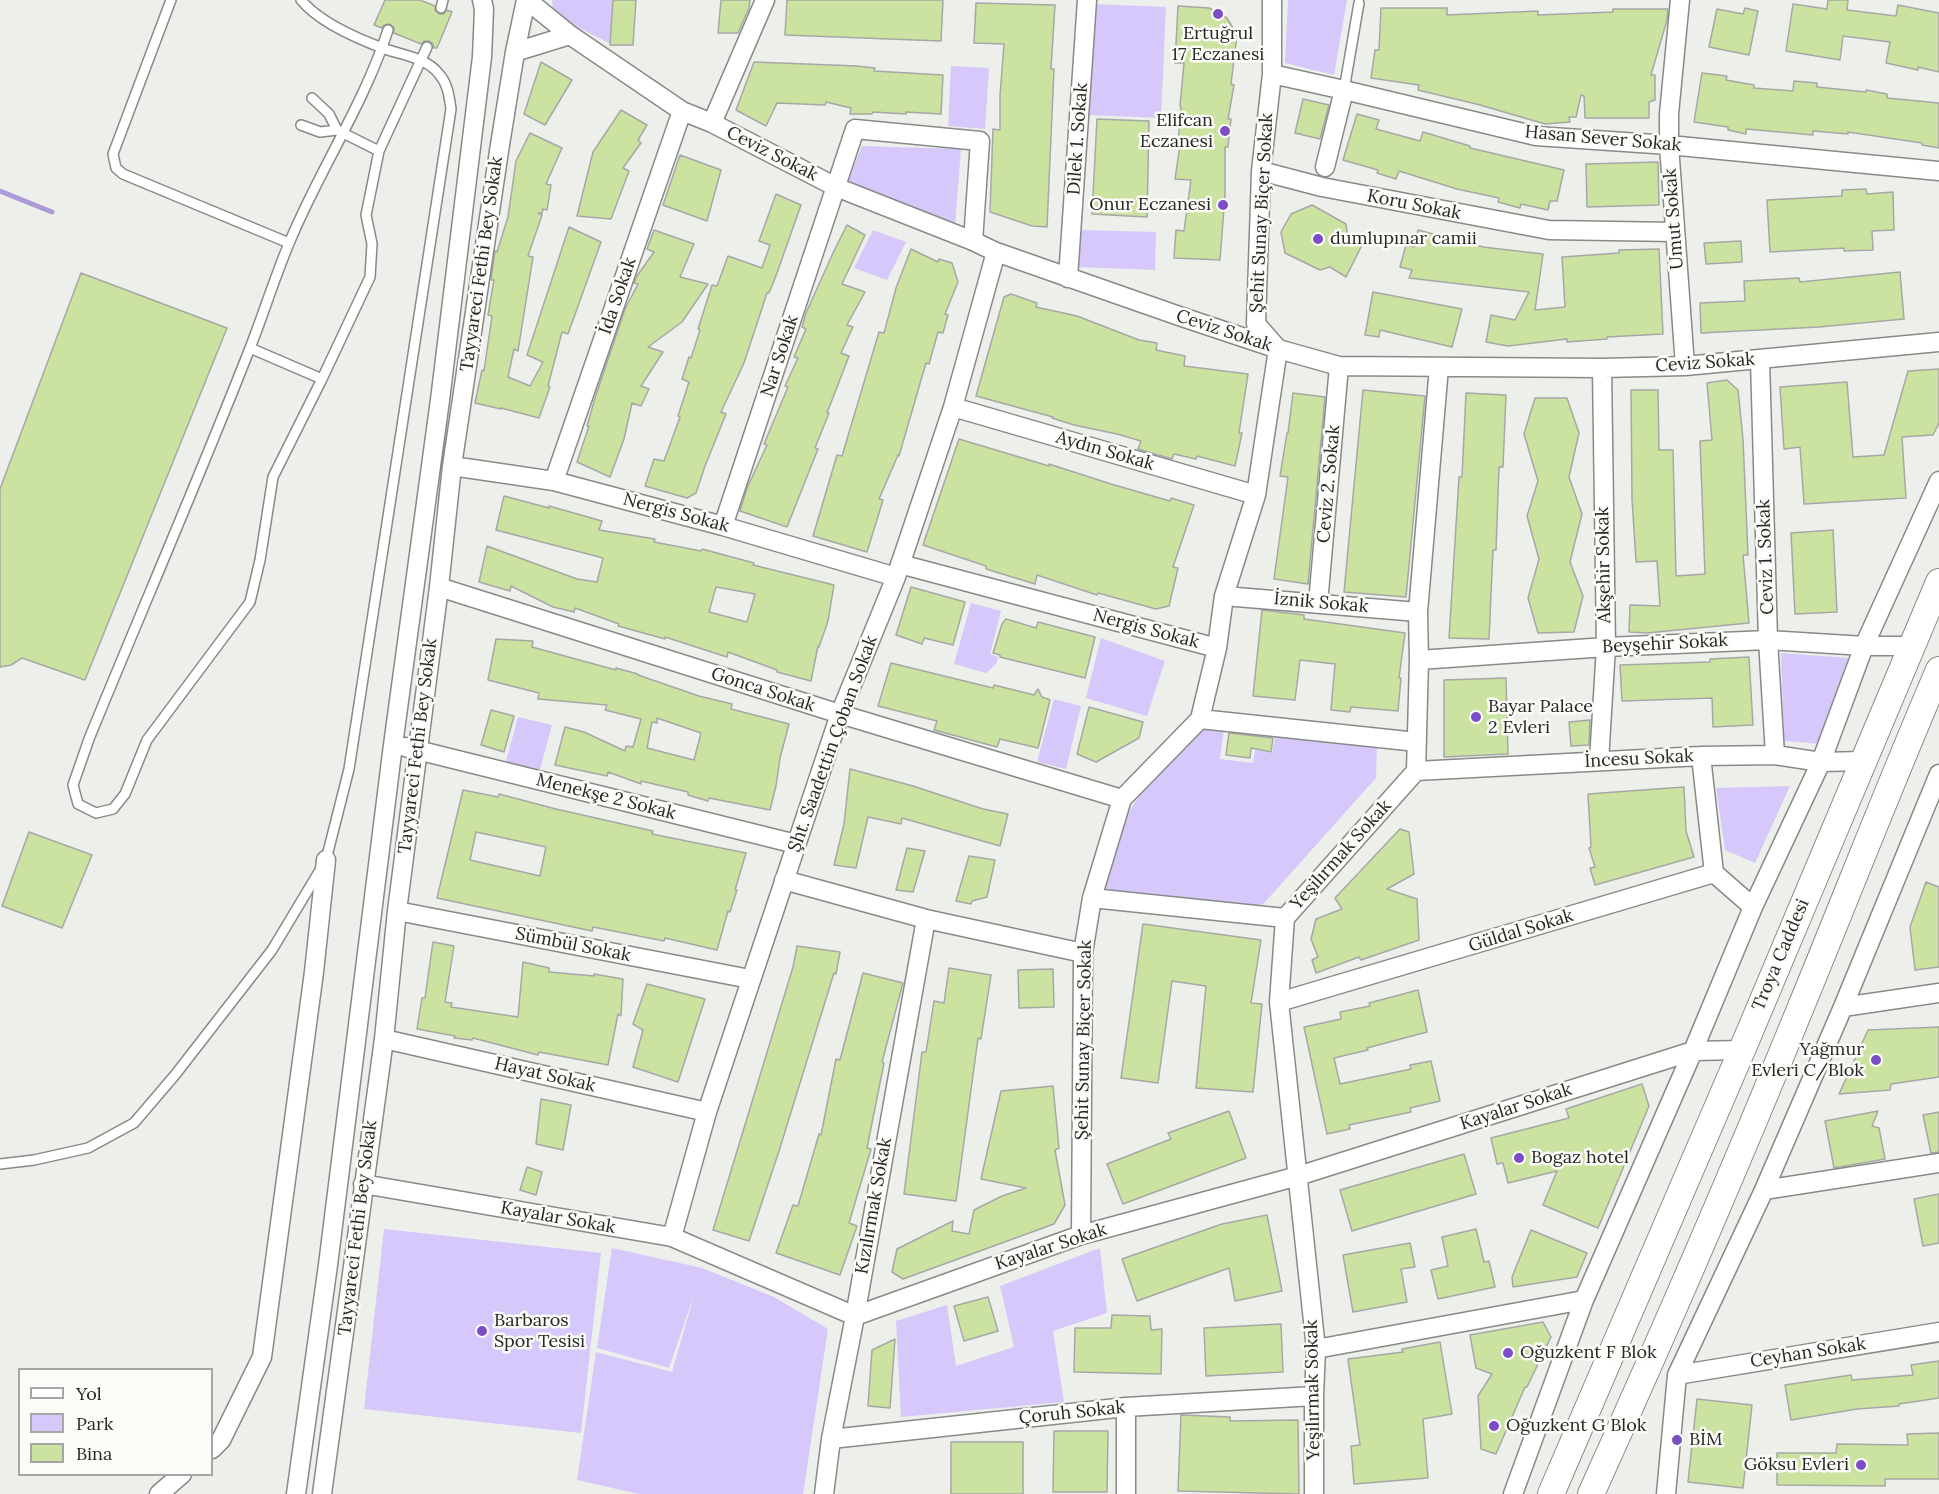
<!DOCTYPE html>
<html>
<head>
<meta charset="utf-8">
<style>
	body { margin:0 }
	#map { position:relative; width:1939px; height:1494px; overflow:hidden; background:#edefeb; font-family:Lora,serif }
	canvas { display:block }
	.legend { position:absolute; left:18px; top:1368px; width:195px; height:108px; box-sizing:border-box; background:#fbfcf8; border:2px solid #a6a6a4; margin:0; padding:8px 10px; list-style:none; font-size:18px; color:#262625 }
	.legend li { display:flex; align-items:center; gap:12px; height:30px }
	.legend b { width:30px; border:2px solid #a6a6a4 }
</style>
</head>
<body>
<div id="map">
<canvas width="1939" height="1494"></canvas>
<ul class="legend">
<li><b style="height:8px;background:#fff"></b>Yol</li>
<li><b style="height:16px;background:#d6c8fb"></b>Park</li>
<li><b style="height:16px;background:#cbe2a1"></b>Bina</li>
</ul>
</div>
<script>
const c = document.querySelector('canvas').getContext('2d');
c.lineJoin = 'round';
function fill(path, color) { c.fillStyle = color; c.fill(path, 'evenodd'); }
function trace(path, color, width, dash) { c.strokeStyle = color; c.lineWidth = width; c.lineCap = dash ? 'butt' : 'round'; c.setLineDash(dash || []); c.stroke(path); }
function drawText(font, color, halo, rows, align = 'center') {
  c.font = font + ' Lora,serif'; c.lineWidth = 5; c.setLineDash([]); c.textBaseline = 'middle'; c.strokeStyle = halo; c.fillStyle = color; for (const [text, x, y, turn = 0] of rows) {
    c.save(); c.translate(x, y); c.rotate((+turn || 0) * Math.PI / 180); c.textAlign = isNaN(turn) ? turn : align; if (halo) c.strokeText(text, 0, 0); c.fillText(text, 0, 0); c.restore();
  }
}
const green = new Path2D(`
	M552,0H614L611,44L559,18L553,11Z
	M1288,0H1347L1334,75L1285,63Z
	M1093,4L1166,7L1161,118L1088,115Z
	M951,66L989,68L985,129L948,126Z
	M862,146L961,149L955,226L848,181Z
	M873,230L906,242L887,280L854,268Z
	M1080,230L1156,232L1155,270L1078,267Z
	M971,603L1001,611L990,654L998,657L996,664L986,673L954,664Z
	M1101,638L1165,661L1147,716L1086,698Z
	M1781,653L1848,658L1820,744L1784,741Z
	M1054,699L1081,706L1066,769L1037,762Z
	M518,717L552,725L539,773L505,765Z
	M1205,725L1224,728L1220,759L1253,763L1255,750L1272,753L1276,734L1377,743L1376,778L1257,911L1105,892L1126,817L1150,778Z
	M1790,786L1755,863L1725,850L1716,788Z
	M384,1229L601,1253L581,1433L364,1409Z
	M612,1248L702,1268L774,1297L828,1329L803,1494H639L577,1480L596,1352L672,1372L695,1292L669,1368L597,1348Z
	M1100,1248L1107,1313L1053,1331L1064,1402L901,1417L896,1321L947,1305L956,1366L1014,1347L1000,1286Z`);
const stream = new Path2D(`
	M0,191L52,212`);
const building = new Path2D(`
	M385,0H420L435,6V10L439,14H443L447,10L452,12L437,48H434L433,44L429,41H424L421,44L394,33V28L390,24L384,25L382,28L374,25Z
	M613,0H636L633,45H610Z
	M721,0H750L749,8L738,33H718Z
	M787,0H943L941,41L785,35Z
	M1828,0H1848L1847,10L1896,16L1898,5L1939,13V72L1918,67V70L1886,63L1890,42L1843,36L1840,60L1786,51L1793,4L1827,9Z
	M976,3L1055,5L1051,69H1054L1047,227L1032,226L990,212L993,129L1000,130V96L1004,44L974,43Z
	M1178,6L1209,8L1227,18L1237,35L1231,84L1234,85L1228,119H1231L1228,147H1225V195L1220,260L1174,258L1176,230L1184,231L1191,180L1175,179L1180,145H1178L1181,107L1180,106L1184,63H1175Z
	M1381,8H1447V15L1538,11V15L1613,12V9H1668L1667,20L1651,75H1655V100L1649,102V118H1585L1584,96L1581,95L1576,117H1569L1570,122L1545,124L1480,105L1418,90L1419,85L1371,78L1375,50H1379Z
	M1745,8L1758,11L1749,55L1709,47L1717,9L1743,14Z
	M541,62L572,80L545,125L524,114Z
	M754,62L857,66L875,68L874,71L943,75L941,114L906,112V114L873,112L872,114H850L851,108L826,102L825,105L777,103L766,126L736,110Z
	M1702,73L1727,76L1726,80L1754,85V88L1793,91L1794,81L1817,83V87L1866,92V90L1887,94V98L1939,103V148L1922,145V143L1848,132V134L1813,131V135L1746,129V134L1728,130V127L1694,122Z
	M1303,99L1329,105L1320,139L1295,133Z
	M621,110L647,125L638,140L641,143L623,168L629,171L611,219L577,216L593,152Z
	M1357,114L1379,120L1376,129L1420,141L1423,132L1470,146V148L1564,170L1557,201H1550L1548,210L1521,204L1520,208L1498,202L1499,198L1457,189L1399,171L1396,179L1377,173L1378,170L1343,160Z
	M1097,119L1149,121L1147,217L1092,214Z
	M530,133L562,148L546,184L551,185L547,210L543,209L542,213H538L542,215L528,256L533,257L518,351L514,349L508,377L530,386L543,362L527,355L569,227L601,242L568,334L562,332L548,386L550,387L539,418L501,408V409L475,403L482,370L484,371L492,316L488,315L494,280H491L495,251L497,252L508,217L516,161Z
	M680,155L721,170L707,221L663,205Z
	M1658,162L1659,205L1587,207L1586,164Z
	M1866,189L1867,194L1893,192L1894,230L1872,231L1873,250L1844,251V248L1770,252L1767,200L1842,196V190Z
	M776,194L801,205L777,273L769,293H767L744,363L721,412L726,414L705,466L696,493L687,498L645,486L654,459L664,461L680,417L678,416L689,382L682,379L689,357L691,358L700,330L698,329L712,285L717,286L728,256L762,268L770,245L759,241Z
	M1312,205L1346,224L1347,232L1362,245L1346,277L1330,267L1320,270L1285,253L1281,232L1291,214Z
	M847,225L865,235L842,284L865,292L847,325L853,327L841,353L849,356L827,413H829L815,448L818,449L787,527L740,511L747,488L767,445L764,444L788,387L785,386L798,358L794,357L806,329L802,327L806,313L833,253Z
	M654,230L694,244L680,277L708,284L682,322L648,347L663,352L641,386L649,389L641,406L632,403L624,439L610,477L577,462L589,426H587L595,398L625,309L638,284L634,283L637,276L654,252L647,249Z
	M1418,230L1483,247L1543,254L1535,310L1565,307L1562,257L1619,253V250L1659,249L1663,334L1607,337V339L1567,342V339L1508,346L1486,342L1491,315L1515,320L1529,292L1409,278L1412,270L1400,267L1406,245L1414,247Z
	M1741,241L1742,262L1706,264L1704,243Z
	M911,249L938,262L939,259L952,263L958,282L945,314L948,315L943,333L938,332L929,364L926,363L899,456L898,455L879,499L883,500L867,552L813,536L837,455L842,456L879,332L884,333L896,288Z
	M1900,272L1904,319L1819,327L1701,333L1700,303L1745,301L1744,281L1799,278L1800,282Z
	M81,273L227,328L85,680L22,658L11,665L0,667V489Z
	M1373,292L1462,309L1452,347L1380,330L1379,337L1365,335Z
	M1011,294L1037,303L1036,307L1077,316L1139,340L1157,343L1156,350L1185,356L1184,366L1248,374L1239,433H1242L1235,466L1197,456L1196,459L1174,454L1172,459L1138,449L1141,441L1117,434L1074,425L1052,418L1053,417L976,396L1004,297Z
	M1939,369V423L1933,435L1902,437L1906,498L1804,504L1800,447L1784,449L1780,387L1847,382L1853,457L1884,455L1908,371Z
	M1727,380L1738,390L1743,439L1748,555H1743L1749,623L1647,633L1629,632L1630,605L1660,606L1657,561L1636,562L1632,499L1631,390H1658L1659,450H1673L1676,576L1705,574L1700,441L1712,440L1707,383Z
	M1363,390L1425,396L1406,597L1344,592Z
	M1293,393L1325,397L1308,584L1274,579L1288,477L1280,476L1287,433H1288Z
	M1466,393L1506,395L1503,467H1499L1496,550H1493L1489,639L1449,638L1459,477H1462Z
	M1535,398H1567L1579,433L1569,477L1582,514L1570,562L1583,596L1574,632L1538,633L1528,598L1539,559L1527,516L1538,481L1524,434Z
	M959,439L1049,466V464L1111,484L1170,501L1171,498L1194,505L1173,567L1178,568L1169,606L1156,609L1098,593L1097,595L1037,575L1035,584L986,569V566L923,545Z
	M504,496L549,508V506L602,521L599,530L655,539L654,542L701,551L702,549L754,563L753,565L834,585L828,621L819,647L818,646L811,681L777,672V670L728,652L727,657L665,637V639L618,626L619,624L575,608L574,612L553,607L511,586L510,591L479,582L487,546L577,579L597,582L603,558L496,530ZM716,587L755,594L747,622L709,612Z
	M1833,530L1837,612L1795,614L1791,533Z
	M911,587L965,602L953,645L924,638L922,644L896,635Z
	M1262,610L1304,615V619L1405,633L1399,678H1401L1398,711L1351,707L1350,712L1331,710L1335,664L1300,660L1295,700L1253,696Z
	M1006,619L1036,628L1038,622L1095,637L1085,678L1000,657V655L993,653L1002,624Z
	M496,639L533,641L532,647L616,670V668L638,674V675L699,696L732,704L731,709L789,724L780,758L776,786L770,810L709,798L708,801L688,795V792L641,781V784L608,772L607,776L555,765L565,727L584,732L625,751L626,746L633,747L641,719L605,710L607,705L538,699L539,693L488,680ZM657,718L701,733L694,760L647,748L652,722L657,723Z
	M1749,657L1753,725L1713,727L1712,698L1622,701L1620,665L1710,662V659Z
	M891,663L993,688L994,685L1034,695L1038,689L1042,697L1050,700L1038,748L1000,739L997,747L934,730L937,721L878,706Z
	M1506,678L1508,754L1444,757V680Z
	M1089,707L1143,722L1139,738L1096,762L1077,754Z
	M491,710L514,716L504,752L481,745Z
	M1590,720L1589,745L1571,746L1569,722Z
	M1229,733L1273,738L1271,752L1251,748L1250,758L1226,755Z
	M850,769L913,786L983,809L1008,814L1000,846L902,818L901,824L868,817L856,868L834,865L844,824Z
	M1684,787L1686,831L1694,857L1595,885L1590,868L1595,867L1589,848L1591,847L1588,794Z
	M463,790L498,797L499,794L556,809L653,831L652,834L746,853L735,890H737L730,912L728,911L717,950L665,938L664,941L593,927L592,931L437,898ZM476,832L546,847L540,876L470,860Z
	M1400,829L1409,832L1414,874L1387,889L1417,899L1419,940L1361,960L1359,957L1316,973L1312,960L1318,957L1311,939L1316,919L1342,909L1335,898Z
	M29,832L92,855L62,928L2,906Z
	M907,848L925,851L913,892L896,890Z
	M969,856L995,860L987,897L972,901L971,904L956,901Z
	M1926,882L1939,887V967L1915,970L1910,927Z
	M1143,924L1261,940L1251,1003L1262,1004L1253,1092L1196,1088L1206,986L1172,981L1158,1083L1121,1078Z
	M433,942L454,946L445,1002L452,1003L451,1007L518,1017L523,962L549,968V972L594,976V974L623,979L621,1016L618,1014L608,1065L539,1052L538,1055L473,1038L472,1040L454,1038L455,1036L417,1029L422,998H425Z
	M797,946L840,952L836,974L834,973L779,1151L749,1241L713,1230L793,967Z
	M949,968L991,975L981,1039L978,1038L956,1201L904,1194L922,1052H926L934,1001L944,1003Z
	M1053,969L1054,1007L1019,1008L1018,970Z
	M863,973L903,983L882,1062L884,1063L867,1148L871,1149L849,1223L857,1226L840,1275L776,1253L793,1205L798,1206L819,1134L821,1135L836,1059L840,1060Z
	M647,984L705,999L678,1082L633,1067L643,1030L633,1024Z
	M1418,990L1427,1032L1367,1048L1368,1050L1334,1058L1340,1084L1411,1069L1410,1065L1431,1061L1440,1101L1410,1108L1411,1112L1349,1125L1350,1129L1327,1134L1304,1027L1341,1019L1340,1012L1370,1006L1369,1003Z
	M1939,1027V1077L1891,1084L1890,1090L1839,1094L1868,1030Z
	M1642,1084L1649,1106L1598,1228L1543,1205L1557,1171L1508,1183L1503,1163L1497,1164L1491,1138L1569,1118L1566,1109Z
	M1053,1086L1059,1148L1055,1150L1065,1205L1054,1224L903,1279L892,1272L897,1249L953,1221L952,1231L969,1234L974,1210L1002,1196L1026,1188L981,1179L1001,1091Z
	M541,1099L571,1105L563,1150L536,1144Z
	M1229,1111L1246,1158L1123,1204L1107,1164L1171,1139L1168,1133Z
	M1878,1111L1872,1126L1879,1128L1885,1159L1834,1168L1825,1121Z
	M1939,1112V1152L1931,1153L1923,1115Z
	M1464,1154L1476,1194L1352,1231L1340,1190Z
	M527,1167L542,1172L536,1195L520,1190Z
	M1939,1194V1243L1923,1246L1914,1199Z
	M1267,1215L1282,1291L1235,1301L1229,1268L1137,1301L1122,1259L1222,1224Z
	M1476,1229L1484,1262L1489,1261L1495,1287L1438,1299L1431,1270L1448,1266L1442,1237Z
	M1531,1230L1587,1253L1577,1277L1513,1287L1512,1277Z
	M1410,1243L1415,1267L1401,1269L1407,1302L1353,1312L1343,1255Z
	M988,1297L998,1331L964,1341L954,1306Z
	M1112,1315L1150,1316L1151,1330L1162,1329L1161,1374L1074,1372L1075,1328H1111Z
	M1543,1322L1551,1337L1527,1387H1525L1496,1454L1481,1449L1478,1396L1492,1374L1476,1368L1470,1335Z
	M1281,1324L1283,1372L1206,1376L1204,1328Z
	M895,1339L890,1408L868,1406L872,1350Z
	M1440,1342L1452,1414L1423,1419L1428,1478L1354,1484L1351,1446L1360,1445L1348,1359L1403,1352L1402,1349Z
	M1939,1361V1398L1899,1404V1406L1857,1409L1791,1420L1785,1385L1851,1375L1852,1380L1913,1375L1911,1365Z
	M1697,1399L1752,1405L1743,1488L1688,1482Z
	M1181,1415L1230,1417V1421L1298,1420L1299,1494L1178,1491Z
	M1054,1431H1108L1107,1492H1053Z
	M1939,1433V1479H1885V1486L1777,1485V1453H1836L1837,1444L1908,1445L1907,1434Z
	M951,1442H1023V1494H951Z`);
const lane = new Path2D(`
	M171,0L113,154L116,168L123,174L289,243
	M441,8L443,0
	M388,30C364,104 320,169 290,241C276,274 265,309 252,343C200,476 143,607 89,739L73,785L78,804L96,813L113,809L125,794L147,740L250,602L260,560L273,477L322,379L370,277L372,244L366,215L379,151L427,47
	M1344,90L1359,3
	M312,98L329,114L337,130
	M301,125L320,132L337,130L379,151
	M250,348L322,379
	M0,1164L34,1160L88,1148L134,1123L175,1075L272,950L326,860L349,769L451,109C449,96 448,84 439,74C427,58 403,55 385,49C358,39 319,22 301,0`);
const street = new Path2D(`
	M527,0L570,35L682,111L712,123L836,187L973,241L996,252L1182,317L1278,349L1339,366L1602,368L1685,366L1939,342
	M1680,0L1669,114V145L1685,366
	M515,52L570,35
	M1272,74L1344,90L1536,136L1669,145L1939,171
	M712,123L765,0
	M1325,167L1344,90
	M1261,171L1322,187L1549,230L1675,232
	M1068,278L1087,0
	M1760,360L1768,640L1775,755
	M953,407L1256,495
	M452,466L554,481L723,526L896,577
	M554,481L682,111
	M723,526L855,129L980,141L973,241
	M900,564L1217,648
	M439,587L840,714L1122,799
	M1224,596L1418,612
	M1318,603L1339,366
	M1419,660L1606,647L1768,640L1864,646H1911
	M1200,719L1417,742
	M405,747L796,844
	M1701,756L1714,873
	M1599,761L1606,647L1602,368
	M1416,771L1701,756L1775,755L1821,762L1862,761
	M784,880L926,919L1083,953
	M1092,898L1285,918
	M397,911L750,979
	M1279,1002L1714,873L1753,907
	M1843,1007L1939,993
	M384,1039L707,1112
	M363,1184L672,1237L855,1316L1081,1235L1298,1176L1693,1051L1742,1050
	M1764,1190L1939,1163
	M1081,1235L1083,953L1092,898L1122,799L1200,719L1217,648L1224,596L1256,495L1278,349L1256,324L1261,171L1272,74V0
	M672,1237L707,1112L840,714L896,577L953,407L996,252
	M1316,1349L1584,1300
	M1677,1375L1939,1332
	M1126,1407V1494
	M831,1439L1126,1407L1314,1396
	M212,1449L221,1440L262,1357L314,972L326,860
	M159,1494L182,1474
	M296,1494L328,1265L393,745L440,400L482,57L484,9L482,0
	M322,1494L384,1039L397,911L439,587L452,466L499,151L515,52L526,0
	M824,1494L831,1439L855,1316L926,919
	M1314,1494V1396L1316,1349L1279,1002L1285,918L1416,771L1419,660L1418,612L1439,367
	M1513,1494L1584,1300L1693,1051L1753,907L1821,762L1864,646L1939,481
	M1666,1494L1677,1375L1764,1190L1843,1007L1939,774`);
const secondary = new Path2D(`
	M1551,1494L1742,1050L1939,582
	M1591,1494C1663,1335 1732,1176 1798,1014C1845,900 1890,784 1939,670`);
const markers = [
	[1218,14,6,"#7c4dc6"],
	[1225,131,6,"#7c4dc6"],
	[1223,205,6,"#7c4dc6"],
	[1318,239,6,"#7c4dc6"],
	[1476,717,6,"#7c4dc6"],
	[1876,1060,6,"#7c4dc6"],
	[1519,1158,6,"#7c4dc6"],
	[482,1331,6,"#7c4dc6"],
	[1508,1353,6,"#7c4dc6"],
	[1494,1426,6,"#7c4dc6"],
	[1677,1440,6,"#7c4dc6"],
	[1861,1465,6,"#7c4dc6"]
];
const poiNames = [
	["Ertuğrul",1218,34,"center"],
	["17 Eczanesi",1218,55,"center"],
	["Elifcan",1213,121,"right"],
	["Eczanesi",1213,142,"right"],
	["Onur Eczanesi",1211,205,"right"],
	["dumlupınar camii",1330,239],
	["Bayar Palace",1488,707],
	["2 Evleri",1488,728],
	["Yağmur",1864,1050,"right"],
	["Evleri C/Blok",1864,1071,"right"],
	["Bogaz hotel",1531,1158],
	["Barbaros",494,1321],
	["Spor Tesisi",494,1342],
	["Oğuzkent F Blok",1520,1353],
	["Oğuzkent G Blok",1506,1426],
	["BİM",1689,1440],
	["Göksu Evleri",1849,1465,"right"]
];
const streetNames = [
	["Dilek 1. Sokak",1078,139,-86],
	["Hasan Sever Sokak",1603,139,5],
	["Ceviz Sokak",772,154,27],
	["Koru Sokak",1414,205,11],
	["Şehit Sunay Biçer Sokak",1262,213,-87],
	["Umut Sokak",1674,219,-94],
	["Tayyareci Fethi Bey Sokak",482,264,-82],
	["İda Sokak",618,296,-71],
	["Ceviz Sokak",1224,331,18],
	["Nar Sokak",780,356,-72],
	["Ceviz Sokak",1705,363,-4],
	["Aydın Sokak",1105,451,16],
	["Ceviz 2. Sokak",1329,484,-85],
	["Nergis Sokak",676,513,15],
	["Ceviz 1. Sokak",1766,557,-92],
	["Akşehir Sokak",1604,565,-91],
	["İznik Sokak",1321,603,5],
	["Nergis Sokak",1146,629,15],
	["Beyşehir Sokak",1665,644,-3],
	["Gonca Sokak",763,690,18],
	["Şht. Saadettin Çoban Sokak",833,744,-70],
	["Tayyareci Fethi Bey Sokak",418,746,-83],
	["İncesu Sokak",1639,759,-3],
	["Menekşe 2 Sokak",606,797,14],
	["Yeşilırmak Sokak",1341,855,-48],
	["Güldal Sokak",1521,931,-17],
	["Sümbül Sokak",573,945,11],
	["Troya Caddesi",1781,955,-67],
	["Şehit Sunay Biçer Sokak",1084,1040,-89],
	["Hayat Sokak",545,1075,13],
	["Kayalar Sokak",1516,1107,-18],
	["Kızılırmak Sokak",874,1206,-80],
	["Kayalar Sokak",558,1218,10],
	["Tayyareci Fethi Bey Sokak",358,1228,-83],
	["Kayalar Sokak",1051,1247,-18],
	["Ceyhan Sokak",1808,1353,-9],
	["Yeşilırmak Sokak",1313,1390,-91],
	["Çoruh Sokak",1072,1413,-6]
];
fill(green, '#d6c8fb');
trace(stream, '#ad9bd8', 5);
fill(building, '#cbe2a1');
trace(building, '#a7a8a5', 1.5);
trace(lane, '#888a87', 12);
trace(street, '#888a87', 21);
trace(secondary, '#888a87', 28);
trace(lane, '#fff', 9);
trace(street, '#fff', 18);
trace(secondary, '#fff', 26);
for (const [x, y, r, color] of markers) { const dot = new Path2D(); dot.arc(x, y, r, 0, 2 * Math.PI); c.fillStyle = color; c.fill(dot); trace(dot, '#fbfcf8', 2); }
drawText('18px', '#262625', '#fbfcf8', poiNames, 'left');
drawText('18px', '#262625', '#fbfcf8', streetNames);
</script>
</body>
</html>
